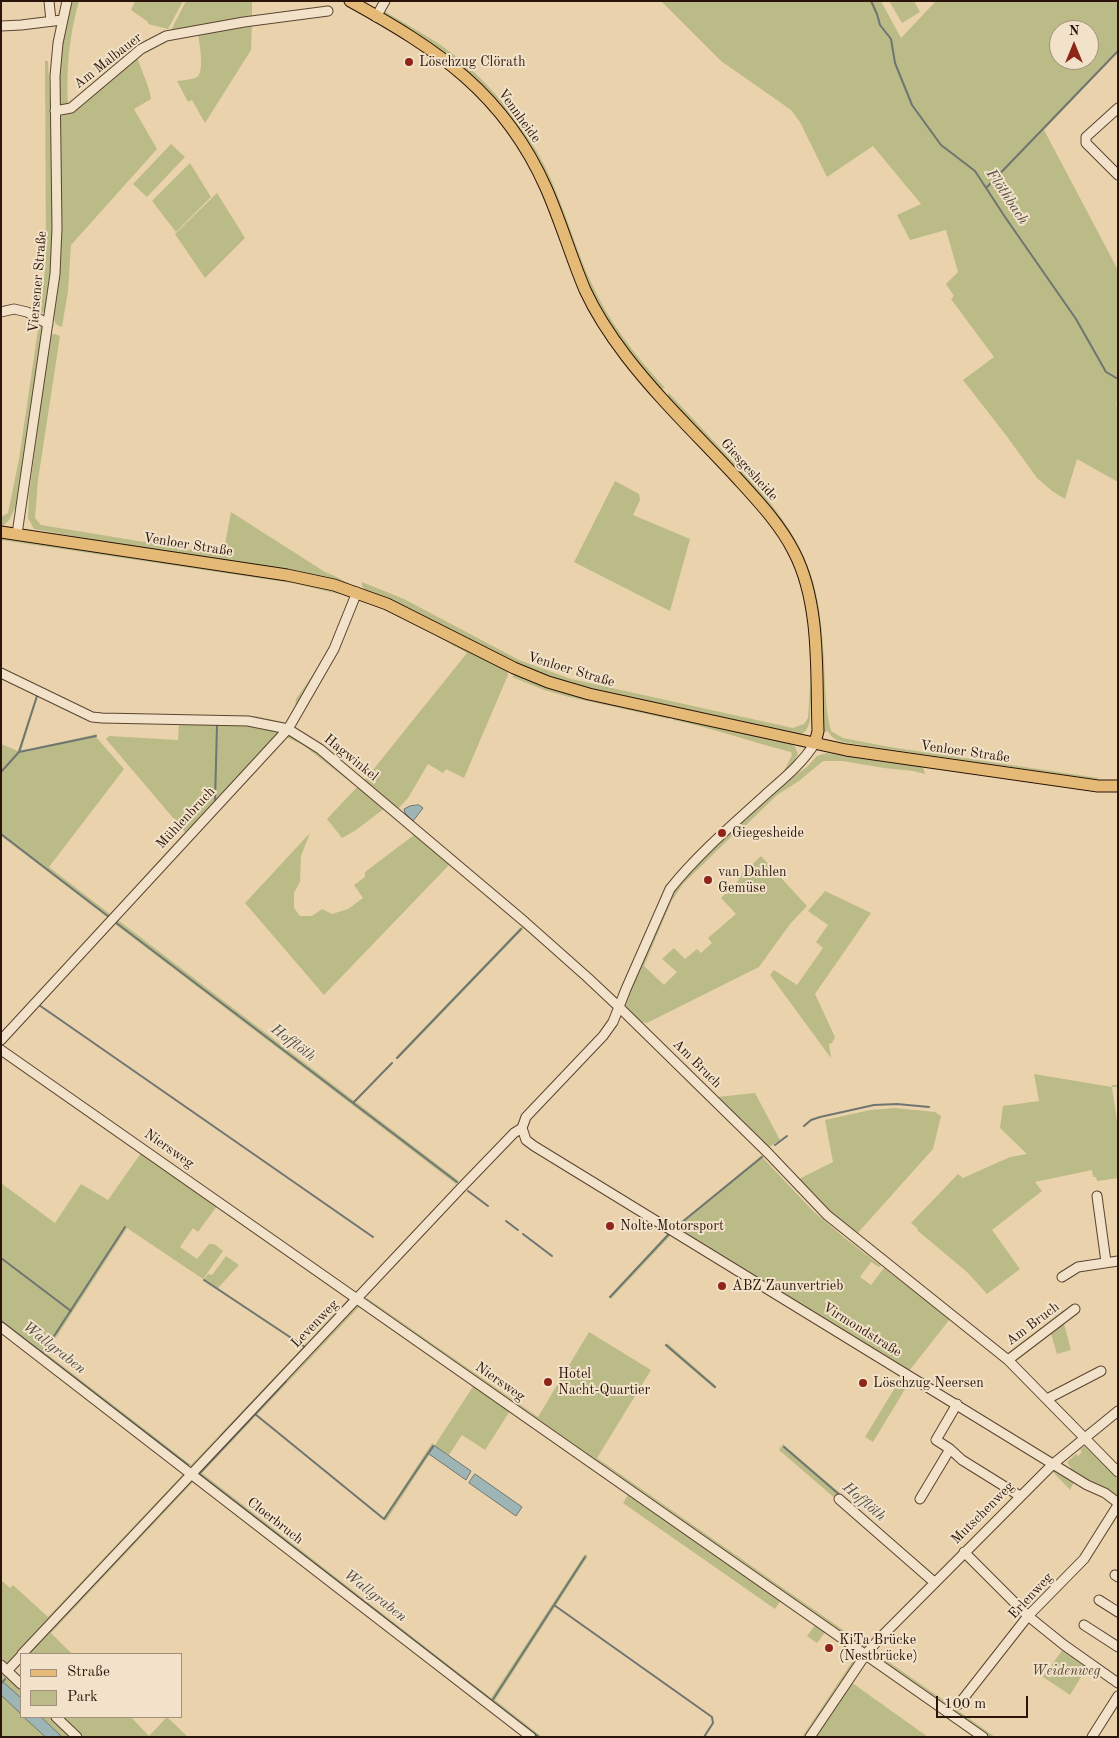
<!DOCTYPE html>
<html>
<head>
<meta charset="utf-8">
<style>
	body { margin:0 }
	#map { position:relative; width:1119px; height:1738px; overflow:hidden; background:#ead3ac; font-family:"Old Standard TT",serif }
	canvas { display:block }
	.frame { position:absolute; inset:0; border:2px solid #2b150a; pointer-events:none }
	.legend { position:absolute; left:20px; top:1653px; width:162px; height:65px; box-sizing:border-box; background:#f1e2c9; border:1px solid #a2907d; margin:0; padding:6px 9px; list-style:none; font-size:15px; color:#2b150a }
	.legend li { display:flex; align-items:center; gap:10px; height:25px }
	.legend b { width:25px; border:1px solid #a2907d }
	.north { position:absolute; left:1049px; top:20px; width:50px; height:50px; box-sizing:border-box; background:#f1e2c9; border:1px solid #a2907d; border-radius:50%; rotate:0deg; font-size:14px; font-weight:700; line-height:20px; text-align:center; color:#2b150a }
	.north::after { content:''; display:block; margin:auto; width:18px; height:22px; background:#8f2418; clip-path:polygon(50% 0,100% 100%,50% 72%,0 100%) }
	.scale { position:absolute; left:936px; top:1696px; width:92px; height:22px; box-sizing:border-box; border:2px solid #2b150a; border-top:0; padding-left:6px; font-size:15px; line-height:18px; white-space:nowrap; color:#2b150a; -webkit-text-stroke:4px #f1e2c9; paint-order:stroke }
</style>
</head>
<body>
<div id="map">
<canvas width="1119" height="1738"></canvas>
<div class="frame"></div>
<ul class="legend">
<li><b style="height:6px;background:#e5ba76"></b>Straße</li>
<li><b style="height:14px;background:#bbbb87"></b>Park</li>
</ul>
<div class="north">N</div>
<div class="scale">100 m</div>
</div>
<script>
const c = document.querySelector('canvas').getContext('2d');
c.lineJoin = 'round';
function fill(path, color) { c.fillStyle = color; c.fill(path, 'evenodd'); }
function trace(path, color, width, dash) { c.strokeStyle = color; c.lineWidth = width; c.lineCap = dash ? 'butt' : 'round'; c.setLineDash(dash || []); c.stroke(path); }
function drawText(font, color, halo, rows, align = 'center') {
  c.font = font + ' "Old Standard TT",serif'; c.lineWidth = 4; c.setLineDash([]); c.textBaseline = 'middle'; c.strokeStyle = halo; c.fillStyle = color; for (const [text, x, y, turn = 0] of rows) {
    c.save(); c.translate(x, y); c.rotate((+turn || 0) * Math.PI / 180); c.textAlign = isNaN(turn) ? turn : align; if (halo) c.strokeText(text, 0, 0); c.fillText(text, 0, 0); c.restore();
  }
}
const green = new Path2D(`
	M71,1H79C69,36 66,71 68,107L57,106L61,45Z
	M135,1H183L168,29L148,24V22L131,10Z
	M186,1H252V19L170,32Z
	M661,1H881L901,38L936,1H1118V52L1044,130L1118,270V401L1116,404L1118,405V482L1077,459L1065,499L1052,491L1037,478L1005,434L963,380L994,357L951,299L954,296L946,284L958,272L946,230L910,240L897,215L921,204L873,146L827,177L800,122L791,110L721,61ZM1059,30H1089V60H1059Z
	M889,1H914L920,12L902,23Z
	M384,11C401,21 419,31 436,42C477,69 511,108 536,150C560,191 571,237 590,280C608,321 635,355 665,388L658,389L600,312L573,252L496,102L384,17Z
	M252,24L251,50L205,123L192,100L188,102L177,81C183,80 192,80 197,77C205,72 199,42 198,33Z
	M137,56C141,71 149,84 151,99L134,109L157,149L71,245L68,291L62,327C54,325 54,321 54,313L57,117L68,114Z
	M45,61H48C52,144 57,228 47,310L40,314L46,260Z
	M171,144L185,157L147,197L133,184Z
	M190,163L211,197L176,232L152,201Z
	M217,193L245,238L205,278L175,234Z
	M18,313L39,322L44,331L34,407L17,503L10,519L3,526H1V517L8,513L19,459L38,330L37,324Z
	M55,334L60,336L38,480L35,518L41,525L223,555L231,512L325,572C336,576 345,581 353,587L34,529L28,518L29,494L50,335Z
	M668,392L765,496C810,553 820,586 824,658C825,680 825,710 831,731L843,738L890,747L1099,778L1097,779L1074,776L866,746C854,743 833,744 828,731L824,732L820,686L797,552L668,399Z
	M716,462H718C740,485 764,508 780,535C817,593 813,654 810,720C808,730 804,736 793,735L611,695L548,678L516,665L412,612L367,592L362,586V582L404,599L519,660L571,679L793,728L804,724L808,718L811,672L810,638L806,601L798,573L779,535L755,505Z
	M615,481L639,494L640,500L633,515L690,539L670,611L574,562Z
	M1,536L293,580L350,594L353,598L335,645L291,722L287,725L253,719L133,716L127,714L255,716L287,723L294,716L296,699L333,646L352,597L292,583L1,540Z
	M359,598L369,600L417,621L507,670L508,675L464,778L446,769L443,773L428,764L408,798L398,809L364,781L467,653C432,634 396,609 356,600Z
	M515,674L668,715L669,719L569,697L544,690L512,677Z
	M37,694L38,695L21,751L97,734L96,737L124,769L49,867L110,914L185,832L106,739L109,736L178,740L179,723L254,724L280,732L1,1037V1032L107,917L1,836V744L18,751Z
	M676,717L791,744L795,747L798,754L792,767L680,873L649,930L646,932L663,894L675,876L718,831L784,771L792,755L791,752C751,742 713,728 673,720Z
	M291,734L329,759L356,782L354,785L303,745L286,737L118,920L459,1181L456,1184L115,924L2,1047V1042L284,735Z
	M826,753L923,767L925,774L913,771L884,768L843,761H823L799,781L777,795L742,829L737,831L683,884L671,902L644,966L664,985L677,972L662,959L674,948L685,959L697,949L701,953L712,943L708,938L736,914L721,898L739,880L738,878L761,856L807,906L790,924L759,967L647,1023C636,1022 627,1013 624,1002L672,891L701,859L778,787L807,767L817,756Z
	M359,785L385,808L356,830L342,838L327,819Z
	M310,833L301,856L300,882L294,893V908L300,916H312L322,909L332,914L348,909L363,898L354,885L365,877V872L414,835L449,865L324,995L245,903Z
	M825,891L871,913L815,994L835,1037L832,1043L829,1044L831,1058L770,975L774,970L797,985L823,948L816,942L828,925L808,911Z
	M522,926L524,928L398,1059L396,1057Z
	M1034,1074L1112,1087V1085H1118V1092L1117,1087H1112L1118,1128V1178L1097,1181L1096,1177H1093L1092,1170L1035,1182L1042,1191L992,1230L1020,1269L987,1294L968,1273L917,1230L918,1229L911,1223L958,1174L963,1178L1010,1157L1027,1154L1000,1128L1003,1106L1039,1101Z
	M755,1093L780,1140L768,1148L717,1097Z
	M895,1108L935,1112L941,1116L933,1149L856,1235L820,1204L797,1180L833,1162L825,1120L870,1110Z
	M141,1153L217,1206L198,1232L193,1228L180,1247L197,1259L209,1244H214L223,1251L203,1279L127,1228L46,1353L191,1465L303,1347L203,1280L208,1274L212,1275L226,1256L239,1265L218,1288L304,1346L347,1300V1297L353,1301L191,1470L1,1323V1183L55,1223L81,1184L108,1200Z
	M762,1155L763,1158L813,1211L846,1239L881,1266L879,1267L871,1262L860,1277L871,1285L884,1268L950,1319L909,1371L675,1227Z
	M668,1233L671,1235L611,1299L609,1297Z
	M367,1298L538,1417L589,1332L651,1370L597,1458L866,1646L864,1649L365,1301Z
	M356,1303L362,1307L358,1308L202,1473L491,1698L585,1554L588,1556L495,1700L542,1737H536L199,1476L200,1472Z
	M1063,1320L1071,1350L1057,1354L1050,1330Z
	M667,1343L716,1386L715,1389L665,1346Z
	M902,1376L910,1381L873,1442L865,1437Z
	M474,1385L510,1411L485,1450L462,1435L449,1455L435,1446L386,1521L383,1519L432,1443L435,1445Z
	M783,1444L931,1572L929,1574L837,1500L779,1450Z
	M1085,1446L1118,1479V1499L1110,1491L1103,1487L1094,1485L1070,1470L1071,1468L1067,1462L1076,1454L1078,1456L1082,1452L1080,1450Z
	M1052,1471H1056L1074,1482L1070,1490Z
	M185,1472L188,1475L13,1662L6,1663L1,1659V1580L10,1588L13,1585L48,1617Z
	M192,1478L195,1480L51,1633L72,1654H25Z
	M629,1493L781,1600L775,1609L623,1503Z
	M816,1624L826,1631L817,1643L807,1636Z
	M1063,1649L1088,1666L1070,1695L1043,1677Z
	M873,1651L952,1706L949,1709L871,1654Z
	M858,1653L861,1655L806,1737H802Z
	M1,1670L21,1689V1698L1,1680Z
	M851,1682L928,1737H815Z
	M1,1695L21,1714V1717H24L46,1737H1Z
	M956,1709L995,1737H989L954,1712Z
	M41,1717H51L72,1737H62Z
	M63,1717H131L149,1736L167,1717L188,1737H84Z`);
const water = new Path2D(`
	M419,805L423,808L413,821L405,813L404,809L410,806Z
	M435,1446L471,1471L466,1480L429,1454Z
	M475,1474L522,1507L516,1516L469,1483Z
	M1,1680L21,1698V1714L1,1695Z
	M24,1717H41L62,1737H46Z`);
const stream = new Path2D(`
	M871,1L877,14L880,25L891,39L895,63L912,105L941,145L975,171L1005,217L1076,319L1106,372L1118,379
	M986,188L1118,51
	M19,752L37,696
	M1,772L19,752L96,736
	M215,802L217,725
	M1,834L109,917L110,915
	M115,922L457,1182
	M39,1005L373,1237
	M397,1058L521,929
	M354,1102L392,1063
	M804,1126L811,1120L820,1117L874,1105L897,1104L929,1107
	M775,1145L787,1136
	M468,1191L488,1206
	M506,1221L518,1230
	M676,1227L762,1157
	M523,1234L552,1256
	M1,1258L71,1311
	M204,1280L305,1347L221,1436
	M610,1297L669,1234
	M1,1321L188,1465
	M666,1345L715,1387
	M43,1353L125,1227
	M255,1414L384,1519L433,1446
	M784,1447L841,1496
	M198,1473L539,1737
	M199,1474L286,1381
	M554,1605L712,1717L713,1723L704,1737
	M28,1654L193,1479
	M1,1684L5,1679
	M492,1701L585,1557`);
const minor = new Path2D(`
	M49,1L51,21
	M376,17L385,1
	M1,26L21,25L62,20
	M1118,108L1086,137V143L1118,175
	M55,111L71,108L141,49L166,36L244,22L328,11
	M1,312L14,309L27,312L48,324
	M17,534L55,274L57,228L55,76L58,43L67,1
	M1,673L92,717L102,718L248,721L288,729L320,749L525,922L587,977L619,1007L768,1153L827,1215L1008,1360L1118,1472
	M1,1040L288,729L334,649L357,592
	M1,1050L983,1737
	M522,1128L526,1140L534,1146L1087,1485L1105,1493L1118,1503
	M1097,1196L1106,1262
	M1062,1277L1078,1267L1118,1261
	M1,1327L531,1737
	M1008,1360L1075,1309
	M1047,1399L1101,1371
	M957,1404L936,1440L950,1449L962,1460L1020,1496
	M839,1499L934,1582
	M920,1499L950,1449
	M964,1552L1028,1616L1064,1645L1118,1683
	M1115,1575L1118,1577
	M1099,1600L1118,1612
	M1084,1625L1118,1647
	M22,1654L460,1189L514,1133L522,1128L526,1117L603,1036L613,1022L626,989L670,889C697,855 732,825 764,796C783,779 801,765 815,743
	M1,1665L21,1684
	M7,1671L21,1656
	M959,1704L1028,1616L1084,1559L1118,1505
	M56,1717L77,1737
	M810,1737L866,1654L879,1639L1053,1464L1118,1411
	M1092,1737L1118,1696`);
const major = new Path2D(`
	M350,1C437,49 504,93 546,188C561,222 571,257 585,290C596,314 610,335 626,356C659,399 699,437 736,477C757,500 780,524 794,552C821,604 816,674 818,731L815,743
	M1,532L287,575L334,585L387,604L514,668L548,682L589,694L846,750L1098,786H1118`);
const markers = [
	[409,62,5,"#8f2418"],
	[722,833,5,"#8f2418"],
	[708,880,5,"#8f2418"],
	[610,1226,5,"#8f2418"],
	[722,1286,5,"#8f2418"],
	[548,1382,5,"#8f2418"],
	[863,1383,5,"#8f2418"],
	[829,1648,5,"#8f2418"]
];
const streetNames = [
	["Am Malbauer",108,61,-38],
	["Vennheide",519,116,54],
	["Viersener Straße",38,282,-85],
	["Giesgesheide",749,470,48],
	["Venloer Straße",188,545,9],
	["Venloer Straße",571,670,17],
	["Venloer Straße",965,752,8],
	["Hagwinkel",351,758,39],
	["Mühlenbruch",186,818,-47],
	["Am Bruch",697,1064,45],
	["Niersweg",169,1149,35],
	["Levenweg",315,1324,-46],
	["Am Bruch",1033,1324,-37],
	["Virmondstraße",862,1330,32],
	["Niersweg",500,1382,35],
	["Mutschenweg",983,1513,-45],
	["Cloerbruch",275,1521,38],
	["Erlenweg",1031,1596,-47]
];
const poiNames = [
	["Löschzug Clörath",419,62],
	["Giegesheide",732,833],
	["van Dahlen",718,872],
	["Gemüse",718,888],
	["Nolte Motorsport",620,1226],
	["ABZ Zaunvertrieb",732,1286],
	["Hotel",558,1374],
	["Nacht-Quartier",558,1390],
	["Löschzug Neersen",873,1383],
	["KiTa Brücke",839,1640],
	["(Nestbrücke)",839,1656]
];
const parkNames = [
	["Weidenweg",1066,1671]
];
const waterNames = [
	["Flöthbach",1007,197,56],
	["Hofflöth",293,1043,37],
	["Wallgraben",54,1348,38],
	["Hofflöth",864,1502,41],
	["Wallgraben",375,1596,38]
];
fill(green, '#bbbb87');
fill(water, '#9db5b5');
trace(water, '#6f7571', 1);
trace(stream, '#6f7571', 2);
trace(minor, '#5b4432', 11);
trace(major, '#2b150a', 13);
trace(minor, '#f1e2c9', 9);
trace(major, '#e5ba76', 11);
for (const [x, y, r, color] of markers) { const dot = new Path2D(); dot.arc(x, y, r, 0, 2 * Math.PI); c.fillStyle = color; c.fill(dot); trace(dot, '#f1e2c9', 2); }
drawText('14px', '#2b150a', '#f1e2c9', streetNames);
drawText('14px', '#2b150a', '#f1e2c9', poiNames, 'left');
drawText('italic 14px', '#564730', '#f1e2c9', parkNames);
drawText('italic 15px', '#534d46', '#f1e2c9', waterNames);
</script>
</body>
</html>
